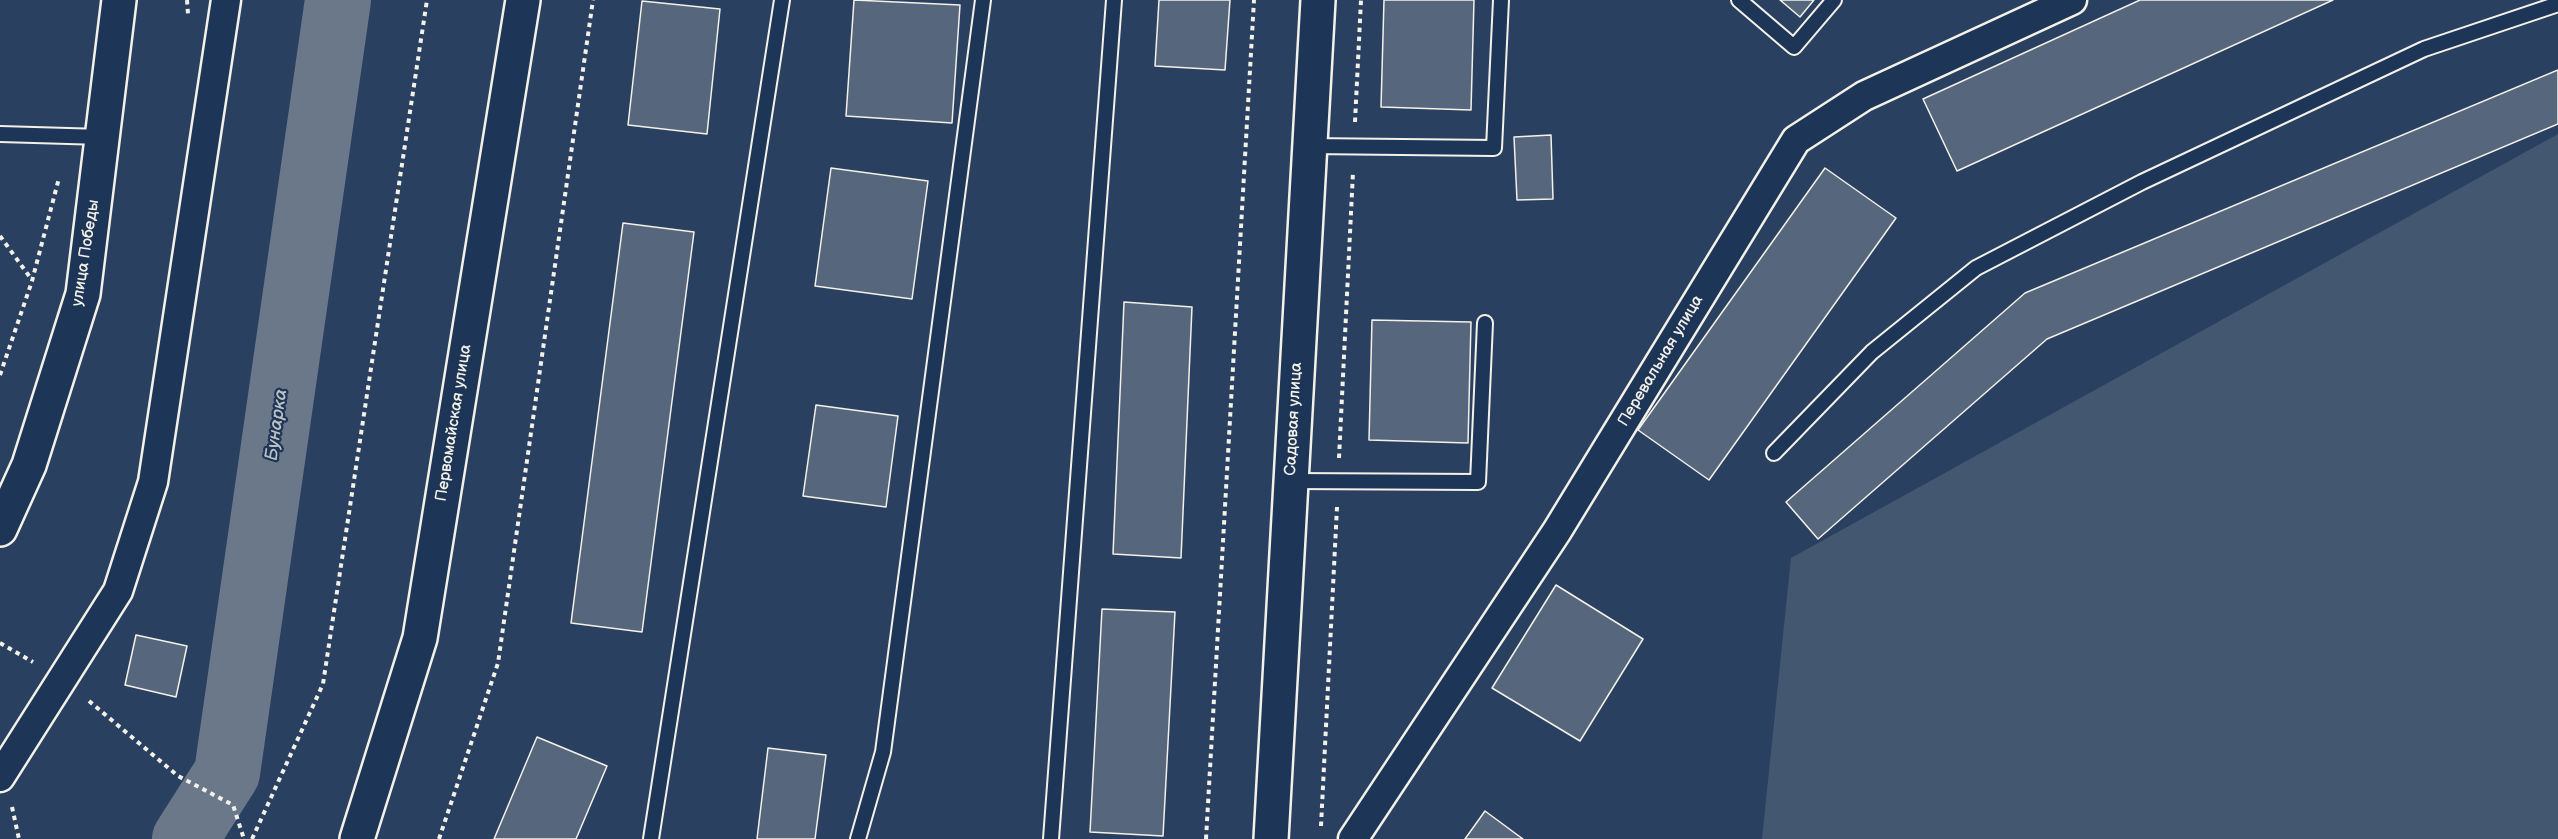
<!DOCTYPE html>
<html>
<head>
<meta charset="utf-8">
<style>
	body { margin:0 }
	canvas { display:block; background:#2a4060 }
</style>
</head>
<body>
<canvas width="2558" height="839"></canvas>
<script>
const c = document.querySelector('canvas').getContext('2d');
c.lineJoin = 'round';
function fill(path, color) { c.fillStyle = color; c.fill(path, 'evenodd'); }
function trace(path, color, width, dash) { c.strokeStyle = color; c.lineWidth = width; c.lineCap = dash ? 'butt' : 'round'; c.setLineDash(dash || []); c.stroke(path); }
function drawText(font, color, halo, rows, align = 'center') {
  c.font = font + ' "Balsamiq Sans",sans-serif'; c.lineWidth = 4.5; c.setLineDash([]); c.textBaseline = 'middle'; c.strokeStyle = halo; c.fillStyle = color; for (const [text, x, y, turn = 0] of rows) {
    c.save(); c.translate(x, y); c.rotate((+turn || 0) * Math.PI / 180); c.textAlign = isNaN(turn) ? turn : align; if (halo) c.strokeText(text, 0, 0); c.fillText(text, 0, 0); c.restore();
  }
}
const green = new Path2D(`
	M2558,134V839H1762L1791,558Z`);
const river = new Path2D(`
	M185,839L227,773L338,0`);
const building = new Path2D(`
	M854,0L960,5L952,123L846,116Z
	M1159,0H1230L1225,70L1155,66Z
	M1384,0H1474L1471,110L1381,107Z
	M1780,0H1814L1800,17Z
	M2140,0H2333L1957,171L1923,99Z
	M642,1L720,9L707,134L628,125Z
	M2558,70V124L2047,339L1818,539L1786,502L2025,293Z
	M1551,135L1553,199L1517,200L1514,137Z
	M831,168L928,181L912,299L815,286Z
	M1825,168L1896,218L1709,480L1638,430Z
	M623,223L694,232L642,632L571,623Z
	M1124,302L1192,307L1181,558L1113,554Z
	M1372,320L1471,322L1468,443L1369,440Z
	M816,405L898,416L886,507L803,496Z
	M1556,585L1643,639L1580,741L1492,688Z
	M1102,609L1175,612L1163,836L1090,832Z
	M136,635L187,646L176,697L125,685Z
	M537,737L607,766L576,839H494Z
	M768,748L826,755L815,839H757Z
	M1485,811L1523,839H1465Z`);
const path = new Path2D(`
	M187,0L188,14
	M1355,122L1361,0
	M0,236L32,280
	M0,375L32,281L59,178
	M1339,458L1353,172
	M0,643L33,662
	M89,701L178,776L233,805L244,839
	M12,807L19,839
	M1321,826L1337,507
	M252,839L323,684L427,0
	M439,839L498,663L593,0
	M1206,839L1254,0`);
const lane = new Path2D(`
	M1739,0L1794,47L1834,0
	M0,134L102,137
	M1309,146L1494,148L1501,0
	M1774,453L1872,352L1976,268L2142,182L2424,49L2558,4
	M1291,481L1478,482L1485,323
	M651,839L782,0
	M858,839L883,752L983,0
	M1051,839L1114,0`);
const street = new Path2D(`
	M0,777L118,591L153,482L226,0
	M1353,839L1557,531L1796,140L1864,96L2072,0`);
const secondary = new Path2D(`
	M0,529L29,465L83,294L119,0
	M357,839L420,638L523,0
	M1271,839L1318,0`);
const streetNames = [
	["улица Победы",86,253,-81],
	["Перевальная улица",1661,361,-59],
	["Садовая улица",1294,419,-87],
	["Первомайская улица",454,423,-81]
];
const waterNames = [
	["Бунарка",277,425,-82]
];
fill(green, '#445771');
trace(river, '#6a788a', 66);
fill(building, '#56677d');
trace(building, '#f4f1e8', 1.5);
trace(lane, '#f4f1e8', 18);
trace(street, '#f4f1e8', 33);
trace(secondary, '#f4f1e8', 38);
trace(path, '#f4f1e8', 4, [4.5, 4.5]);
trace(lane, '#1d3557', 14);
trace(street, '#1d3557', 28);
trace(secondary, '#1d3557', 33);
drawText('16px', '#f4f1e8', '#1d3557', streetNames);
drawText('italic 18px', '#bdc1c2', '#1d3557', waterNames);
</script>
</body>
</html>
